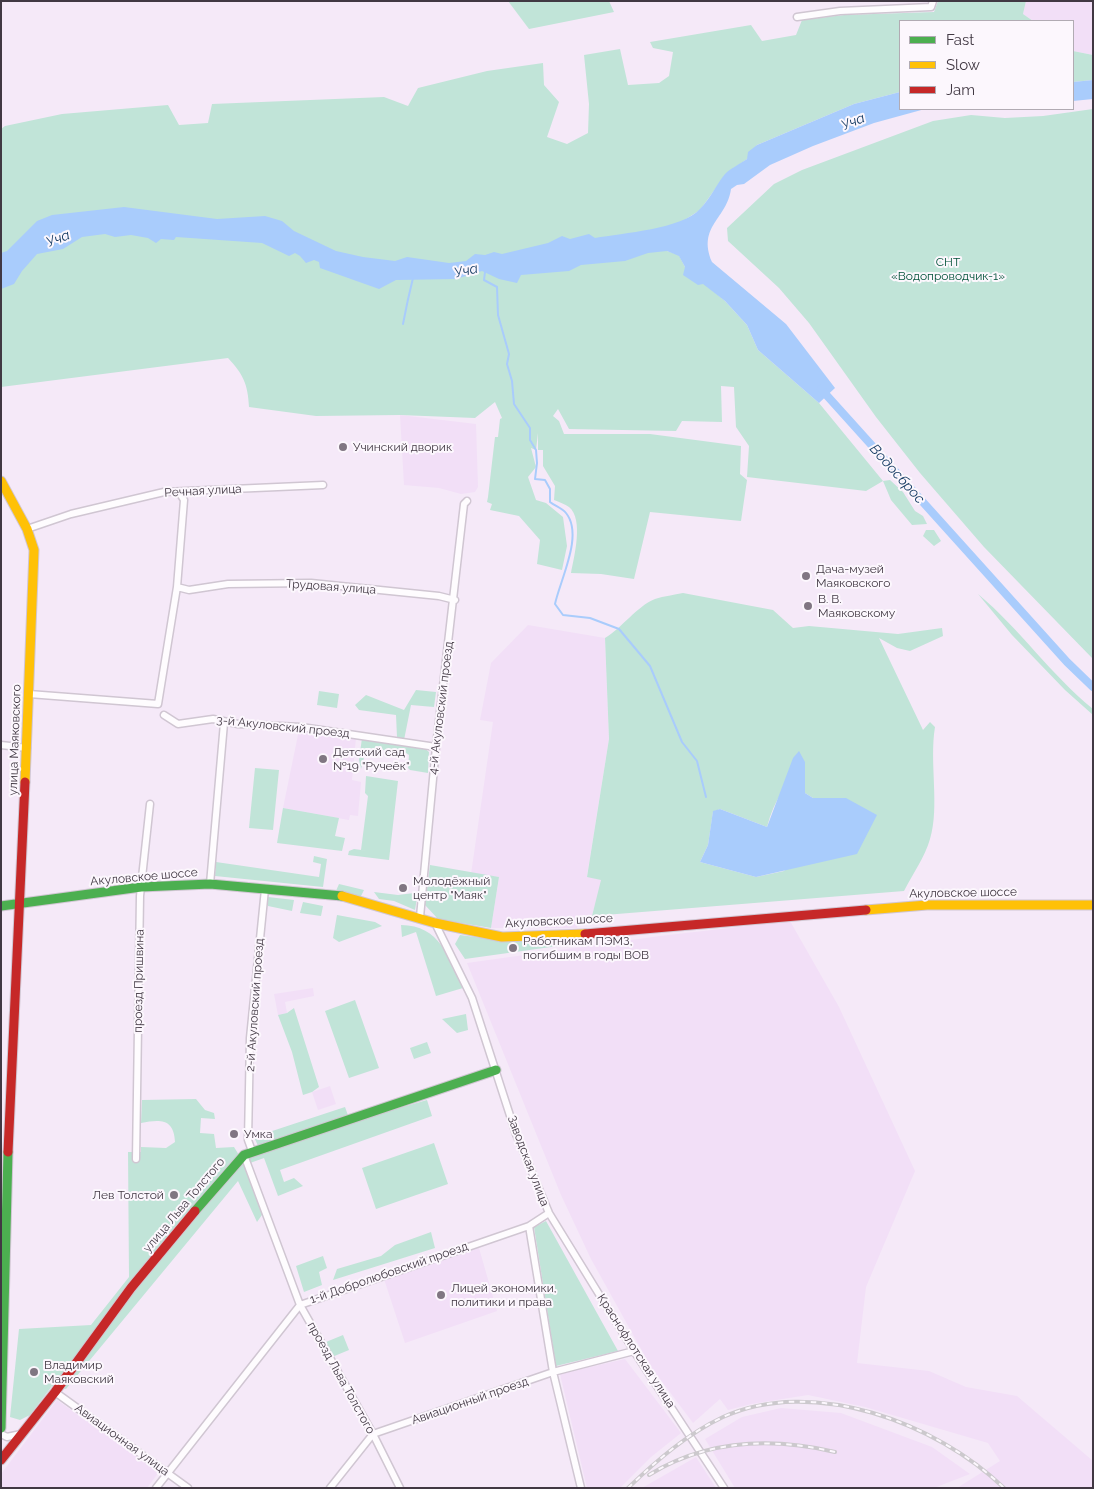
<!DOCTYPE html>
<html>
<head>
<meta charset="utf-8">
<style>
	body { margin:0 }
	#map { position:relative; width:1094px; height:1489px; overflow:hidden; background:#f5e9f8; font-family:Raleway,sans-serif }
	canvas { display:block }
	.frame { position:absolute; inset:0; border:2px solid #413843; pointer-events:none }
	.legend { position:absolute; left:899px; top:20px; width:175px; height:90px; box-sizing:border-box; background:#fcf7fd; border:1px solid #b1abb3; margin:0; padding:6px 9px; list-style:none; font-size:15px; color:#413843 }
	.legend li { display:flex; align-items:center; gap:10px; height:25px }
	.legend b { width:25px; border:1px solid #b1abb3 }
</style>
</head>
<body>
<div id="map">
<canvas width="1094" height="1489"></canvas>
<div class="frame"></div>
<ul class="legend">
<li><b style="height:6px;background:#4caf50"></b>Fast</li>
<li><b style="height:6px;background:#ffc107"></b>Slow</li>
<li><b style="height:6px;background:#c62828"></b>Jam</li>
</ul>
</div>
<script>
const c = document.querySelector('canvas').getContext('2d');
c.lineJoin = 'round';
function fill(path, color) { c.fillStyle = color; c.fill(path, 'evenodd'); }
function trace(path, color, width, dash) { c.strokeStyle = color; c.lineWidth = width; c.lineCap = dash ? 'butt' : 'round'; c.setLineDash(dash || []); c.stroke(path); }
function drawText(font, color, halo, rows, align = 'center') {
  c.font = font + ' Raleway,sans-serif'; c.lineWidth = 4; c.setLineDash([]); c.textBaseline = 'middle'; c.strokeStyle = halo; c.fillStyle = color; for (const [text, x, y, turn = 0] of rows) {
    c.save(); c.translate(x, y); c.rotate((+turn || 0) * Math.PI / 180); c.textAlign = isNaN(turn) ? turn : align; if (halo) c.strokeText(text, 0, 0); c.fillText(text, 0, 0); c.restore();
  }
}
const built = new Path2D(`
	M1026,1H1093V55L1073,51V21H1033L1023,14Z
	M400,415L476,424L478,487L475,492L461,494L439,488L404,485Z
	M528,625L605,638L609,739L587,876L602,880L592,916L579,918L577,928H491L499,877L471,874L493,722L480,720L491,663Z
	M299,730L356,738L352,780L361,782L358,816L350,815L349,820L283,808Z
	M790,921L839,1007L915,1171L866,1287L857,1363L929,1371L966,1387L1017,1396L1093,1461V1488H957L1000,1461L988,1443L865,1407L808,1395L751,1404L728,1410L720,1399L693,1423L651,1367L591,1259L561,1195L467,963L660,936Z
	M313,988L314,996L285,1002L287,1013L278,1015L274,994Z
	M330,1086L336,1104L318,1110L312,1092Z
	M479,1248L497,1311L405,1343L384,1279Z
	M625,1359L681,1433L651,1457L620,1488H587L560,1374Z
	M57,1400L159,1472L147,1488H1V1474Z
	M781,1408L841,1413L932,1447L970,1474L934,1488H735L705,1439L742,1417Z
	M696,1457L716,1488H642Z`);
const green = new Path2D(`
	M508,1H609L614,12L529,29Z
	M938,1H1026L1023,14L1033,21H900V92L854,104L757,145L747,159L726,174L700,210L680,223L667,251L679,255L685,267L725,301L747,325L758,350L819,403L883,481L890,480L903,492L915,511L923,516L927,524L912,525L891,500L883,481L866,491L747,477L749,446L736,427L734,387L721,386L722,422L682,421L676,431L569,429L558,409L553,416L559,421L564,434H650L741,446L740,474L747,480L741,521L650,512L634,579L601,574L571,573C574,557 584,519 569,507C565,504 559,502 554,500L555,486L543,466V450H538V433L536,450L531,448L536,467L528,477L536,500L546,503L563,517L567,546L562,570L537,564L540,540L519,516L490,510L492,504L487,502L488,497L495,437H498L500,419L502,418L495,402L475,418L400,415L316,416L249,407C248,384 243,374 228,358L1,387V129L5,126L62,114L168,105L179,125L208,123L212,104L384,97L408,106L418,88L487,71L543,63L544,85L559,102L547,137L567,144L588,133L589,104L584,55L620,49L628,85L659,83L669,76L673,52L653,48L650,42L751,25L762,41L796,35L802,20L844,15L934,12Z
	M1073,51L1093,55V80L1073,82Z
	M1093,109V659L984,547L920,473L876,417L809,323L779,288L728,241L727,228L774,184L802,170L933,121L971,115L1005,118L1043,116Z
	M926,530H934L941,541L934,546L923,536Z
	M683,593L773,610L793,628L809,626L898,634L942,628L943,636L910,651L897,648L879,638L923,730L930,722L935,727C929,763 940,806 930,839C925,857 912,875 904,891L592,916L601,880L587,877L609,739L605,638C622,628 637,606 655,599C664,596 674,595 683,593ZM805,762V793L813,798H846L784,871L756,877L700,862L708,845L713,812L720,809L767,827C774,800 787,782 805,762Z
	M978,594C1020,629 1051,675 1093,709V715L1065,690L1012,635Z
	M416,690L436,692L434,707L411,705L404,740L397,737L396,715L359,710L355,705L366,695L404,710Z
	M319,691L339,694L337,708L317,705Z
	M362,738L423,747L429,752L428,773L410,770L408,768L409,755L406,753L368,748L366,750L361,769L359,760Z
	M255,768L279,770L273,830L249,828Z
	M366,776L398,781L389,860L348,855L349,851L354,849L369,851L361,850L368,796L365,793Z
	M283,808L339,818L335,836L345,838L342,851L277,843Z
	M314,856L327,859L323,887L215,876L216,862L319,877L321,864L313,862Z
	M430,865L499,877L491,928L438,919L425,905Z
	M339,884L364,890L361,896L357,898L335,893Z
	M374,892L398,895L414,893L417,898L415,910L394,901L379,899Z
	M268,897L294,900L292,911L268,906Z
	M303,902L323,906L321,916L300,913Z
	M337,915L375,922L382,926L339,942L333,938Z
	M401,925C440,925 449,958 463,988L436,996L416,932L402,937Z
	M460,935L504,941H558V946L465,959L455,944Z
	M355,1000L379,1068L349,1078L325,1011Z
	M294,1008L319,1087L312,1092L303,1095L292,1052L278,1015L287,1013Z
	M466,1014L468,1030L457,1033L442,1019Z
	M427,1042L431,1053L414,1059L410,1048Z
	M196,1099L205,1110L214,1113L215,1119L201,1118L200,1133L214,1134L216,1148L234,1147L247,1168L264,1212L257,1222L238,1181L66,1389L52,1386L30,1415L20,1420L10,1417L19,1329L91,1325L129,1277L128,1152H141V1147L166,1148L175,1142C174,1119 161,1119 141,1123L142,1100Z
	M427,1100L432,1116L280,1170L284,1182L294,1178L303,1186L278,1196L264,1158L250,1163L249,1151L259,1148L254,1137L345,1107L349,1118L271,1145Z
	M434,1143L448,1184L376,1209L362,1168Z
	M546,1221L618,1351L556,1366L534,1227Z
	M431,1232L435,1248L333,1280L337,1269L381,1256L395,1245Z
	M323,1256L327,1268L319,1272L322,1285L304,1292L296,1266Z
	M343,1335L349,1350L332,1357L326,1342Z`);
const water = new Path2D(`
	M1093,80V99L1073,101V82Z
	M900,92V109H925L874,123L813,146L770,165L744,184L737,185L731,189C727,219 697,226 712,262L786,324L835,388L819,403L758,350L747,325L725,301L703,284L698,285L683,275L685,267L679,256L667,251L648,253L625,261L581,265L569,271L521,275L517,283L499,279L482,271L456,279L396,280L379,289L320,268L319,262L314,260L306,263L300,256L295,253L289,256L262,243L176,237L174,240L161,239L156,243L148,238L131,235L115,237L105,234L82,237L63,249L37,254L22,271L14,284L1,289V253L7,251L37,221L52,215L124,207L217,219L265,216L282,221L294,231L336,251L363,257L395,261L407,257L449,263L466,261L475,254L485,255L494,252L502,254L548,243L562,236L570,239L589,234L595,238C623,233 682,229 700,209C710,199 716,185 725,174C731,168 740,164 747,159L748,152L757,145L854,104Z
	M799,751L805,762V793L813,798H846L877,815L857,854L756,877L700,862L708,845L713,811L720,809L767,827L793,758Z`);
const stream = new Path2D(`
	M485,272L484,280L497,287L498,315L509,354L507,364L512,381L514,404L530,428V440L536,450L537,463L535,479L545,480L550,489V502C555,506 562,508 566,513C584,535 560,580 555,604L563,615L590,618L619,629L650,666L682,742L697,761L706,797
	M403,324C406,308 409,294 413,278`);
const canal = new Path2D(`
	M821,389L1067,662L1093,687`);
const street = new Path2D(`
	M797,17L840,11L931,7L933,1
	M27,529L71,514L164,492L323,485
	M177,587L189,590L228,584L311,583L439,596L455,600
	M29,694L158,704L177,587L184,500L179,492
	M164,715L178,724L213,719L238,724L301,727L436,747
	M1,745L27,748
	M210,884L224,723
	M420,917L436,747L464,504L467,501
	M435,923L472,998L516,1134L549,1213L634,1351L724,1488
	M252,1151L248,1140L250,1038L265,889
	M244,1155L300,1305L373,1434L400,1488
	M136,1159L140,896L150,804
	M549,1213L529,1226L553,1372L581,1488
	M55,1392L188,1488
	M1,1434L7,1437L21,1434
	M156,1488L300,1305L529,1226
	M330,1488L373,1434L553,1372L634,1351`);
const fast = new Path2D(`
	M1,906L141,887L210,884L342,896
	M195,1211L244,1155L496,1070
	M1,1428L8,1152`);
const slow = new Path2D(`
	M1,481L27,529L34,550L25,782
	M342,896L435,923L502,937L585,934
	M866,910L927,905H1093`);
const jam = new Path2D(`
	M585,934L866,910
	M8,1152L25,782
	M1,1460L55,1392L131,1288L195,1211`);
const rail = new Path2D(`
	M649,1475C706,1440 771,1437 835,1452
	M628,1488C656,1461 687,1434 723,1417C813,1376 937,1423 1004,1488`);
const markers = [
	[343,447,5,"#807682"],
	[806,576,5,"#807682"],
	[808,606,5,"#807682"],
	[323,759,5,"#807682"],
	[403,888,5,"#807682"],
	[513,948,5,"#807682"],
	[234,1134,5,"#807682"],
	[174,1195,5,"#807682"],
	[441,1295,5,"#807682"],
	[34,1372,5,"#807682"]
];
const parkNames = [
	["СНТ",948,262],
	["«Водопроводчик-1»",948,276]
];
const poiNames = [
	["Учинский дворик",353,447],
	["Дача-музей",816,569],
	["Маяковского",816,583],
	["В. В.",818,599],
	["Маяковскому",818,613],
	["Детский сад",333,752],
	["№19 \"Ручеёк\"",333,766],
	["Молодёжный",413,881],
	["центр \"Маяк\"",413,895],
	["Работникам ПЭМЗ,",523,941],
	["погибшим в годы ВОВ",523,955],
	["Умка",244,1134],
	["Лев Толстой",164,1195,"right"],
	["Лицей экономики,",451,1288],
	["политики и права",451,1302],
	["Владимир",44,1365],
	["Маяковский",44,1379]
];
const streetNames = [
	["Речная улица",203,491,-3],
	["Трудовая улица",331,587,4],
	["4-й Акуловский проезд",441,708,-83],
	["3-й Акуловский проезд",283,727,6],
	["улица Маяковского",15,740,-88],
	["Акуловское шоссе",144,877,-5],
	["Акуловское шоссе",963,893,-1],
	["Акуловское шоссе",559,921,-3],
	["проезд Пришвина",139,981,-89],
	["2-й Акуловский проезд",255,1005,-86],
	["Заводская улица",528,1161,69],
	["улица Льва Толстого",184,1205,-50],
	["1-й Добролюбовский проезд",389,1273,-19],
	["Краснофлотская улица",636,1351,57],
	["проезд Льва Толстого",341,1378,61],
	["Авиационный проезд",470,1401,-19],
	["Авиационная улица",122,1440,36]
];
const waterNames = [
	["Уча",853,122,-22],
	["Уча",58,239,-21],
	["Уча",466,271,-13],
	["Водосброс",897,474,48]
];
fill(built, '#f2dff7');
fill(green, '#c1e4d8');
fill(water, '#a9ccfc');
trace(stream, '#a9ccfc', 2);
trace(canal, '#a9ccfc', 8);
trace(street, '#d0c6d2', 9);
trace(fast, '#d0c6d2', 11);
trace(slow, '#d0c6d2', 11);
trace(jam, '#d0c6d2', 11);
trace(street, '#fefcfe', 6);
trace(fast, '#4caf50', 9);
trace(slow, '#ffc107', 9);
trace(jam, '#c62828', 9);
trace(rail, '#ccc9cd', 4);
trace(rail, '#fcf7fd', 2, [5.5]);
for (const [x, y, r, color] of markers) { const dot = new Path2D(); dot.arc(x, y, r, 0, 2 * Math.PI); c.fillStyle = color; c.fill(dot); trace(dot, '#fcf7fd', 2); }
drawText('12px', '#015138', '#fcf7fd', parkNames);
drawText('12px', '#413843', '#fcf7fd', poiNames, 'left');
drawText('12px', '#413843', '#fcf7fd', streetNames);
drawText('italic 14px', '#153b63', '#fcf7fd', waterNames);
</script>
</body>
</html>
